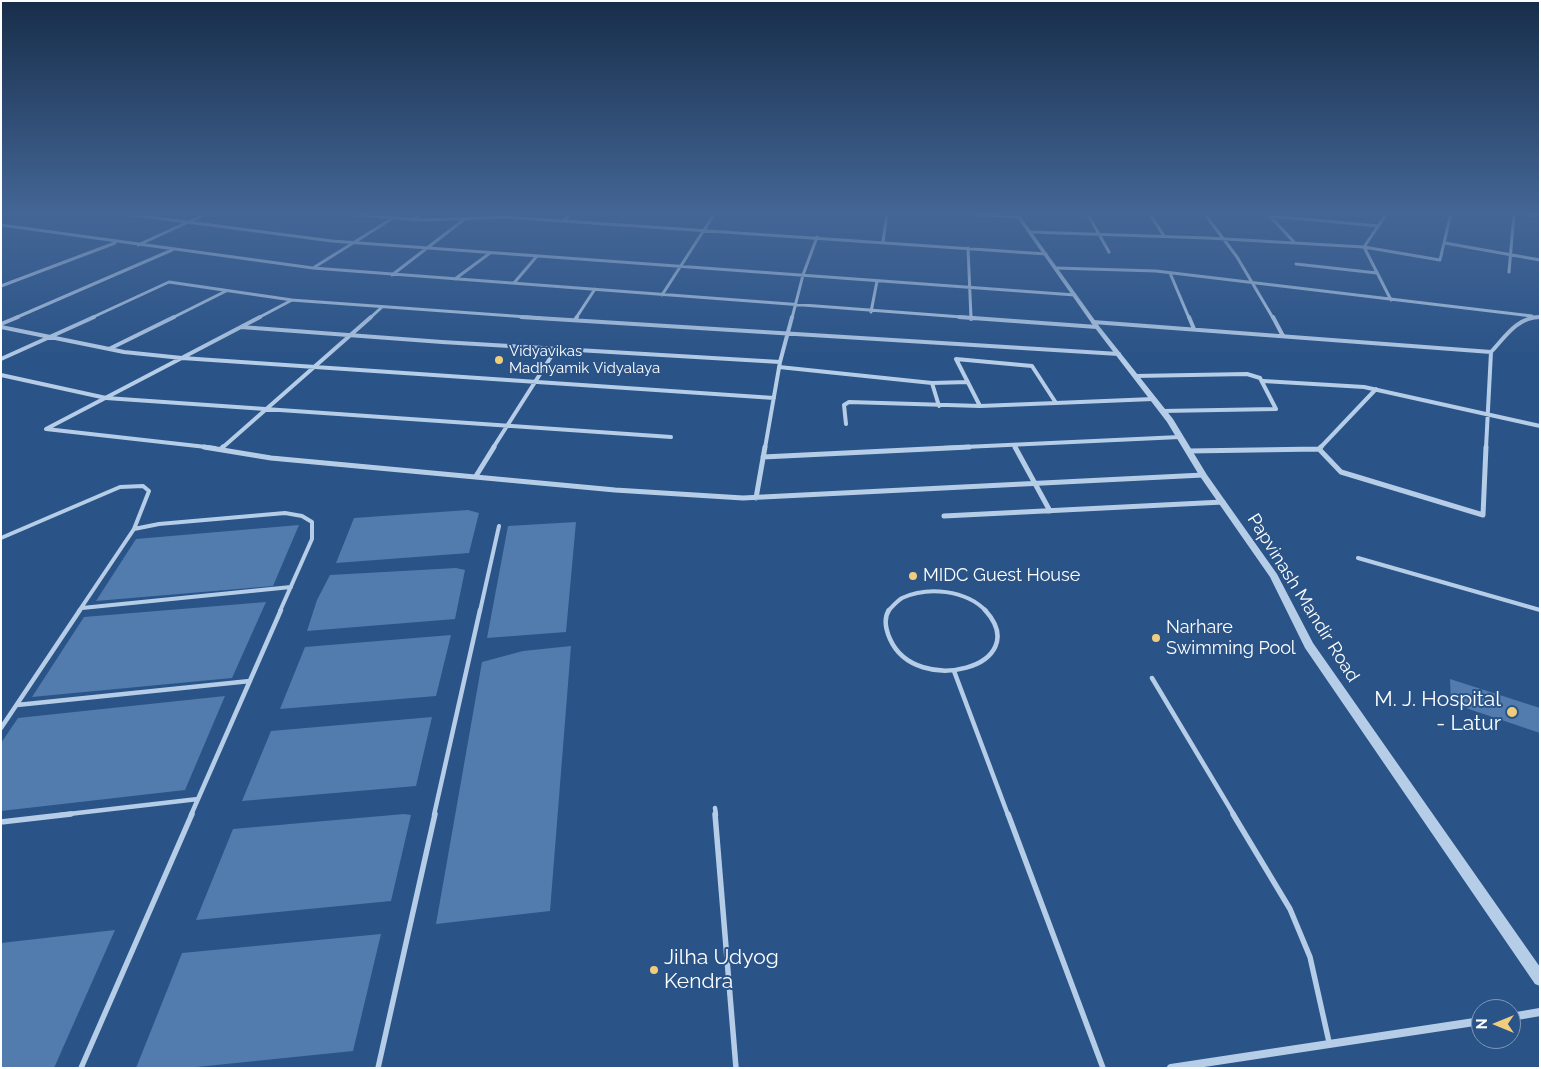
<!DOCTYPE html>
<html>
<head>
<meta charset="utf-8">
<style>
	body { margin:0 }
	#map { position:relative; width:1541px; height:1069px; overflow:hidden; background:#2a5387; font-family:Raleway,sans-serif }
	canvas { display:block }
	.frame { position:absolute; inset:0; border:2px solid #fff; pointer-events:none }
	.north { position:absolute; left:1471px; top:999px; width:50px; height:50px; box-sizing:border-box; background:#2a5387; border:1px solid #7f98b7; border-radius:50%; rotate:270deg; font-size:14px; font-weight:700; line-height:20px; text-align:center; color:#fff }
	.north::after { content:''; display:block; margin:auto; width:18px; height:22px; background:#efcd7d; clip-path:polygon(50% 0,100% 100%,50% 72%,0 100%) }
</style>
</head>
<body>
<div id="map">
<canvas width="1541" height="1069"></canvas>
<div class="frame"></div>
<div class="north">N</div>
</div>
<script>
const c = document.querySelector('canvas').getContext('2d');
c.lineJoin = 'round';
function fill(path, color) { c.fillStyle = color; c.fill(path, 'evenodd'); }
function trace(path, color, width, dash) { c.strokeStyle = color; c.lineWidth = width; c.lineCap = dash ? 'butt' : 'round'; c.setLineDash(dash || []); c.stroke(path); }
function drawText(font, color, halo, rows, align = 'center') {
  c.font = font + ' Raleway,sans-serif'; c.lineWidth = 4; c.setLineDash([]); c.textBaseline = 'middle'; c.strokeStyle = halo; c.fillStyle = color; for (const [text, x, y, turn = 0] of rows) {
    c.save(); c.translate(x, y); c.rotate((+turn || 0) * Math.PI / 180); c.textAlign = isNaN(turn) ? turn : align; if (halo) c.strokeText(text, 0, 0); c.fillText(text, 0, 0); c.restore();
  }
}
const building = new Path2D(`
	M468,510L479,513L469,553L336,563L354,518Z
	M576,522L566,632L487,638L508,526Z
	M299,525L273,586L96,601L136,539Z
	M456,568L465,570L455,619L307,631L317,600L330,575Z
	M266,602L232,678L32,697L84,617Z
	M451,635L436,696L280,709L305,647Z
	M571,646L550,911L436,924L482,662L523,651Z
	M1450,679L1540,708V733L1451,703Z
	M225,696L185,790L1,811V743L18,718Z
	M432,717L416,786L242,801L271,731Z
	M404,814L411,815L391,901L196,920L233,829Z
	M115,930L54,1068H1V943Z
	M381,934L353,1051L187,1068H136L182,953Z`);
const serviceFar2 = new Path2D(`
	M1,538L120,487L143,486L149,491L134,529
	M1358,558L1540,610
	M82,608L291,587
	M79,611L134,529L159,524L285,513L302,516L312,522V539L280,611
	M480,611L499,526
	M888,611C892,607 897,601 902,598C928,586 966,590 986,611`);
const serviceFar1 = new Path2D(`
	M889,610C883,619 886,630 890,639C916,698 1036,666 985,610
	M954,671L1008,815
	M1152,678L1234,815
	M17,705L250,681
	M1,728L80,610
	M715,808L716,815
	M60,815L198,799
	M191,815L281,610
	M434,815L480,610`);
const service = new Path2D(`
	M715,814L736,1068
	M1008,814L1103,1068
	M1233,814L1290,909L1310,957L1329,1042
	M1,822L71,814
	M81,1068L192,814
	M378,1068L435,814`);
const minorFar3 = new Path2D(`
	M119,213L332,241L1075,295
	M335,213L423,220L504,217L1046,254
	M949,213L1019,217
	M1087,213L1109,252
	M1149,213L1164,236
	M1204,213L1237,257L1273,318
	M1267,213L1294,242
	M1387,213L1364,247L1391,300
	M1489,213L1538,215
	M1270,216L1379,226
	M414,219L423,213
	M564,220L572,213
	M1,225L313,268L975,318
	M1030,232L1208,238L1364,247L1440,260L1451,213
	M883,242L887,213
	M1445,243L1540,260
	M138,245L208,213
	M968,248L971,318
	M1296,264L1377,273
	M313,268L393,218
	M1056,268L1156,271L1532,316
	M1509,272L1514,214
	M1170,273L1189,318
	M392,275L466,218
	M455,279L490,253
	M514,283L537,256
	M1,286L115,243
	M662,295L715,213
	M291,300L541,318
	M871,312L877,281
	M15,318L172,250
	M91,318L169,282L292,300L258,318
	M172,318L226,291
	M370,318L382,307
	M576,318L595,289
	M792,318L803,275L817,237
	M1530,318L1540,317`);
const minorFar2 = new Path2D(`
	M521,317L1119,354
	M959,317L1097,327
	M971,317V319
	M1189,317L1194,329
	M1273,317L1283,336
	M575,320L577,317
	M1093,322L1491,352
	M1,324L18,317
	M1,327L124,352L182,358L774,398
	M241,327L442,342L780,362L765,448
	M109,349L174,317
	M1,359L94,317
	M956,359L1032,366L1056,403L980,406Z
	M780,362L792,317
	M779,367L932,383
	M1,375L106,398L671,437
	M1135,376L1247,374L1260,378L1276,409L1162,411
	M1263,381L1364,387L1540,426
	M1056,403L1153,399
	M939,406L932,383L968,382
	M846,424L844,405L849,402L980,406
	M1014,445L1016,448
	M215,448L46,429L260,317
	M222,448L371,317
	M493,448L556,349
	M943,448L1180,437
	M1320,448L1376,389
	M1486,448L1491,352C1505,337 1517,317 1540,317`);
const minorFar1 = new Path2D(`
	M204,447L271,458L615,490L743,498L1203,475
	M1015,447L1050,511
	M221,449L223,447
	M1319,449L1341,472L1483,515L1486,447
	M1189,451L1319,449L1321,447
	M763,457L969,447
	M476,476L494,447
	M756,498L765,447
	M944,516L1223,502`);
const minor = new Path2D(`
	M1511,1017L1540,1012
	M1171,1068L1481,1021`);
const tertiary = new Path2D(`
	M1014,213H1018L1099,326L1173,419L1207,475L1277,574L1313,643L1540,967V986L1535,984L1305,648L1270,577L1199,475L1167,422L1095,328Z`);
const markers = [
	[499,360,5,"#efcd7d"],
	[913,576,5,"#efcd7d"],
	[1156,638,5,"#efcd7d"],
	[1512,712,6,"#efcd7d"],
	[654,970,5,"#efcd7d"]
];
const farPoinames = [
	["Vidyavikas",509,351],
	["Madhyamik Vidyalaya",509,368]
];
const poiNames = [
	["MIDC Guest House",923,576],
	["Narhare",1166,628],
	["Swimming Pool",1166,649]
];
const streetNames = [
	["Papvinash Mandir Road",1303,598,58]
];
const nearPoinames = [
	["M. J. Hospital",1501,700],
	["- Latur",1501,724],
	["Jilha Udyog",664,958,"left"],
	["Kendra",664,982,"left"]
];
fill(building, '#527cae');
trace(serviceFar2, '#b6cde8', 4);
trace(serviceFar1, '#b6cde8', 4.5);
trace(service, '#b6cde8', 5.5);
trace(minorFar3, '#b6cde8', 3);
trace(minorFar2, '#b6cde8', 4);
trace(minorFar1, '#b6cde8', 5);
trace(minor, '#b6cde8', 8);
fill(tertiary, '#b6cde8');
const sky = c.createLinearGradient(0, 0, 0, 362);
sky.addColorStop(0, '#172e4a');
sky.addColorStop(0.59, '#446696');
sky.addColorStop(1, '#44669600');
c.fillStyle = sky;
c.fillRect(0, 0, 1541, 362);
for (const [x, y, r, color] of markers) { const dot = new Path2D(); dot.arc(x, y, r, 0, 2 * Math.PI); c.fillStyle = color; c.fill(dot); trace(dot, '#2a5387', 2); }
drawText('15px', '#fff', '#2a5387', farPoinames, 'left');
drawText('18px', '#fff', '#2a5387', poiNames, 'left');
drawText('18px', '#fff', '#2a5387', streetNames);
drawText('21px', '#fff', '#2a5387', nearPoinames, 'right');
</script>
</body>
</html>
